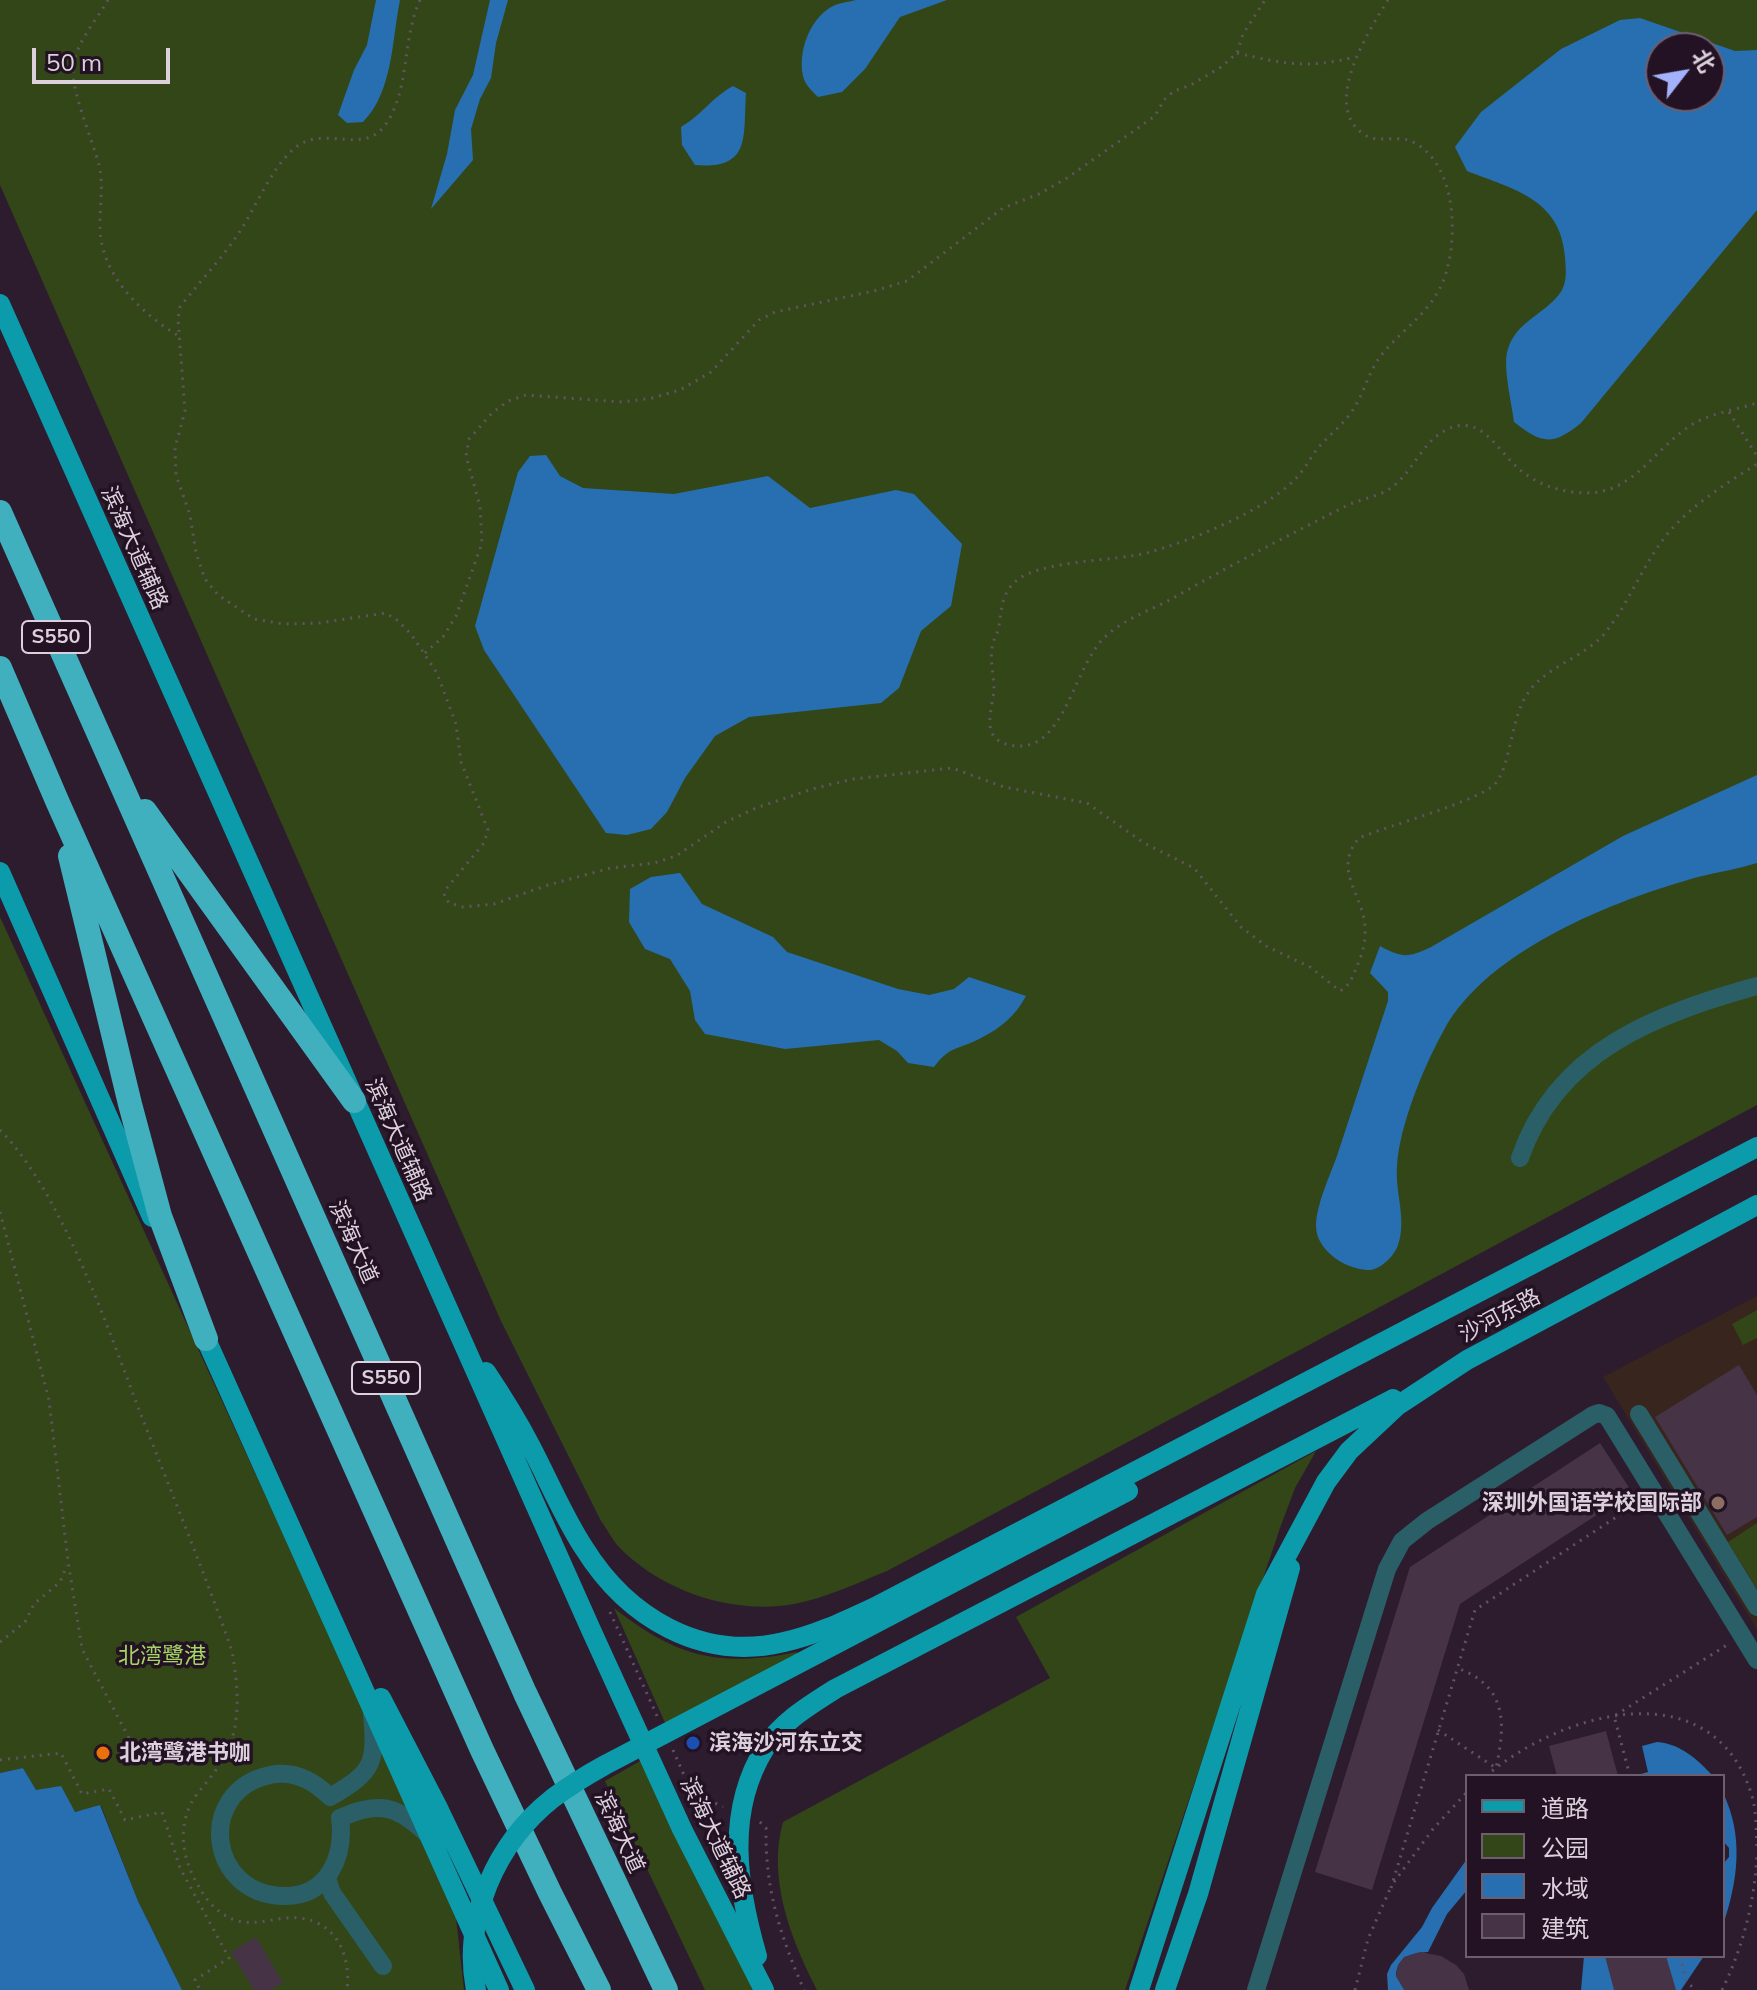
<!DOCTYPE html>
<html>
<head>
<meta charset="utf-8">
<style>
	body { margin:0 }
	#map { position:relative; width:1757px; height:1990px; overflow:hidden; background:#2d1c2e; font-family:Mulish,"Noto Sans SC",sans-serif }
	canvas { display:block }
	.legend { position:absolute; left:1465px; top:1774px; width:260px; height:184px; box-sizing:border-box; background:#231224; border:2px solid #6d5e6e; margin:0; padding:10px 14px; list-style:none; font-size:24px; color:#dcd0dc }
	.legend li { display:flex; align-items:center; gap:16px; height:40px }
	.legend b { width:40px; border:2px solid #6d5e6e }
	.north { position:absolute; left:1645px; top:32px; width:80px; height:80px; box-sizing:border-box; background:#231224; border:2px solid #6d5e6e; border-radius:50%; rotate:59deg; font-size:22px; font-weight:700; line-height:32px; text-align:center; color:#dcd0dc }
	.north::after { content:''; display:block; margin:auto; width:28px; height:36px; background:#a4b2fc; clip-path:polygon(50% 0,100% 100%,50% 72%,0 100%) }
	.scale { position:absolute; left:32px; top:48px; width:138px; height:36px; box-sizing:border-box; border:4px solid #dcd0dc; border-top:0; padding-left:10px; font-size:24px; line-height:28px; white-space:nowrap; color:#dcd0dc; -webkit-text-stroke:6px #231224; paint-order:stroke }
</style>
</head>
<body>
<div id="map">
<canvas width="1757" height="1990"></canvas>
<ul class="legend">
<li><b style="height:10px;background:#0b9bab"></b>道路</li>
<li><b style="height:22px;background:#334617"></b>公园</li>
<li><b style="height:22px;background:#276fb1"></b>水域</li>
<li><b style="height:22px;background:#463346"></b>建筑</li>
</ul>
<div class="north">北</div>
<div class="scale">50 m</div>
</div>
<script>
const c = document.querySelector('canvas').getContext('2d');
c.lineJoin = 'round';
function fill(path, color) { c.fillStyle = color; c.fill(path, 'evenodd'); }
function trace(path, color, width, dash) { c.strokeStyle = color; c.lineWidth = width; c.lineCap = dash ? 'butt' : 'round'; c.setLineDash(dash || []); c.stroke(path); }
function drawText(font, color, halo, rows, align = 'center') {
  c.font = font + ' Mulish,"Noto Sans SC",sans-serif'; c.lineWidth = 7; c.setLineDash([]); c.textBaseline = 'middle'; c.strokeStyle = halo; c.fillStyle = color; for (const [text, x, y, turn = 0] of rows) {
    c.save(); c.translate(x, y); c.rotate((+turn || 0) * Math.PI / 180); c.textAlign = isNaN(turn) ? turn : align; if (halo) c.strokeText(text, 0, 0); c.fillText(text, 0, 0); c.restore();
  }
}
const education = new Path2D(`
	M1757,1296V1630L1603,1377Z`);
const green = new Path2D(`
	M0,0H1757V1105L887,1571C857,1583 826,1598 794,1604C732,1615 661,1591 618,1546C612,1539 607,1529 601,1521L501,1321L0,185ZM1661,48H1709V96H1661Z
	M0,917L455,1909L464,1990H182L138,1901L101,1806L74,1812L36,1790L23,1768L0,1773Z
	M1757,1310V1338L1743,1345L1732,1324Z
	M1316,1451L1295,1488L1280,1528L1125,1990H817C791,1940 767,1878 783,1822L1050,1678L1016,1617Z
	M1757,1523V1589L1728,1542Z
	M614,1608C676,1657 719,1668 797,1652L799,1658L666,1725Z
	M642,1760L754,1990H705L605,1781Z`);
const water = new Path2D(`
	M376,0H400C392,39 393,92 363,122L347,123L338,115L354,70L367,45Z
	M490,0H508L496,43L491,78L480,99L471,129L473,160L431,209L447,154L455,110L473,75Z
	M856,0H947L900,17L865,69L842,92L818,97C812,91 805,85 803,76C798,52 809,20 831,7C838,3 848,2 856,0Z
	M1640,18L1735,51L1757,50V210L1581,423C1553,446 1542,444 1514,422C1512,404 1502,365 1508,349C1516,323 1540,316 1557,297C1568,285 1566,272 1565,257C1561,199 1513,189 1467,171L1455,147L1481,112L1561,49L1620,20ZM1661,48H1709V96H1661Z
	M733,86L746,93C743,136 752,170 695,165L682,145L681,127C703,114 711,98 733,86Z
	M546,455L560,476L583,488L674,494L768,476L810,508L896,490L914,494L962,544L951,606L921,631L899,688L881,703L749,717L715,736L685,778L667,812L651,829L627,835L606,833L484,650L475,626L518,472L530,456Z
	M1757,775V863C1738,869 1718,872 1698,877C1615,900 1487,950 1444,1030C1424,1066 1399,1126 1397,1167C1395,1193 1407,1219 1398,1245C1394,1257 1379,1271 1367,1270C1345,1269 1316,1250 1316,1226C1316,1206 1330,1175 1337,1156C1354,1104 1371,1052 1388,1001V992L1370,973L1380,946C1402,958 1408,958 1431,947L1623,836Z
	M680,873L702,904L773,937L787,952L898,989L929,995L954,989L969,977L1026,996C1016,1015 1001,1028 981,1038C959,1050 950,1045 934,1067L908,1063L897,1051L879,1040L785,1049L705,1034L695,1020L690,991L670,959L645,949L629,922L630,889L651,877Z
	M1657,1742C1681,1744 1697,1759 1713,1776L1682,1774L1634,1776L1648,1772L1642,1746Z
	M23,1768L36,1790L61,1786L75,1812L100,1805L138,1901L182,1990H0V1773Z
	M1723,1793C1744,1836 1738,1881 1723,1925V1864L1729,1857V1848L1723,1841Z
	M1467,1859V1890L1447,1914L1428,1952C1411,1953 1397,1957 1396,1976L1405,1990H1388L1387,1974L1391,1965L1422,1927L1432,1908Z
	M1584,1956H1704L1681,1990H1581Z`);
const building = new Path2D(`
	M1739,1365L1757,1395V1517L1727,1535L1655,1417Z
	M1600,1443L1632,1492L1460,1604L1372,1890L1315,1872L1410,1567Z
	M1606,1731L1618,1776H1557L1549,1746Z
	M256,1937L283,1983L270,1990H254L231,1952Z
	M1420,1952L1441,1956L1456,1965L1464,1974L1469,1990H1404L1396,1976L1398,1965L1404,1957Z
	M1605,1956H1666L1676,1990H1614Z`);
const path = new Path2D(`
	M108,0C96,21 73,46 73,71C72,92 93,142 99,165C105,189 97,215 101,239C107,281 145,316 179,336
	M420,0C402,39 410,89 386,124C363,157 326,124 296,147C271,167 256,208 238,234C221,260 199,282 180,307L178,319L185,411L175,448L176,475L190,515L196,553L205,579L218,595L254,619L284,624L320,623L385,613L396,619L411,634L437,673L456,724L461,762L488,830L484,843L446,889L444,896L449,903L463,907L494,904L548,885L611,868L654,863L676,856L726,822L756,808L812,789L853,779L952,768L1004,787L1087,803L1144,843L1194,868L1241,927L1266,946L1310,967L1340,991C1349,986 1351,980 1355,971C1360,960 1365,947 1365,934C1368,898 1330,872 1359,838C1387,826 1479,801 1495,784C1511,766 1511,716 1528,693C1546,666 1584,658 1605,633C1630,602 1644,561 1670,531C1693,504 1727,483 1757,464
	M1388,0C1368,32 1320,107 1365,135C1380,144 1397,134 1413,142C1459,165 1460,248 1440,288C1426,316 1398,333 1380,357C1368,373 1364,394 1352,411C1343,425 1329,435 1318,448C1310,458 1304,471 1294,480C1266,510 1190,541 1150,552C1117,562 1037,559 1014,583C1000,596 1002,613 998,630C996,637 992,642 992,649C990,662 994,676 994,689C993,707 981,734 1003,743C1013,747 1023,747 1032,744C1068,730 1077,663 1105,637C1125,618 1152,610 1175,597C1231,565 1287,536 1344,507C1359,499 1378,497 1391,488C1413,472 1422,442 1446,430C1480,412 1497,450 1519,469C1534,482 1553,490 1574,492C1631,500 1649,453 1691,425C1711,413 1735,410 1757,403
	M1237,53C1284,64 1307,69 1355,57
	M1729,412L1757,456
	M425,653L443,637L456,616L482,543L480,506L466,456L469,439L492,413L508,401L526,395L622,402L652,398L680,390L711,372L759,320L775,312L874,291L907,281L1003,208L1039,194L1067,178L1155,116L1164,100L1174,91L1191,85L1221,67L1237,53L1243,34L1265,0
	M0,1130C62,1193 108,1329 140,1412C171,1492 204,1571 232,1651C237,1682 241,1711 231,1742C225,1762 210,1777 198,1793C176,1821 181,1857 198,1885C206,1901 220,1916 238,1921C258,1926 278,1916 299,1918C337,1922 351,1956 347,1990
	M0,1212L49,1400L68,1561L82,1649L129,1738
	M610,1612L658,1718
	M0,1642L25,1622L34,1604L60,1582L67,1565
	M1438,1730L1496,1768C1506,1723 1507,1686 1457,1668
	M673,1750L691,1791L723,1807
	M0,1760L61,1753L82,1794L109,1789L125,1820L162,1812L180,1868L229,1958L195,1980L200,1990
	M1486,1776C1561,1712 1713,1668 1752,1796C1757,1814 1756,1833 1757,1851
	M1630,1776L1614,1716L1727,1645
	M760,1822L766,1828C765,1889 780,1935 804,1990
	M1394,1882L1433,1829L1467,1792
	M1391,1888L1475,1610L1630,1508
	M1680,1956L1687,1983L1697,1990
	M1355,1990L1368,1939L1390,1889
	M1722,1990C1743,1947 1755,1901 1757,1853`);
const minor = new Path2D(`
	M1520,1158C1557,1050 1657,1014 1757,986
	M1639,1414L1757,1607
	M372,1713C376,1763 375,1771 330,1797C314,1781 294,1770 270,1775C195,1791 208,1896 285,1896C329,1896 345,1855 340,1818C379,1800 398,1806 428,1835
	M327,1878L332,1893L383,1966
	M1256,1990L1387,1569L1402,1541L1427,1521L1593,1415L1599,1413L1607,1416L1757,1660`);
const major = new Path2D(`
	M0,304L592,1632L682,1829L764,1990
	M0,872L152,1217
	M200,1326L499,1990
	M486,1372C502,1396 517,1420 530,1445C548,1479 563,1516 584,1548C627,1617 701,1662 784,1642C816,1635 845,1621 875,1607L1757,1147
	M381,1698L437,1806L525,1990
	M757,1956C737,1887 725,1812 765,1748C781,1722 810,1705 835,1689L1393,1399
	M1139,1990L1266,1594L1326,1482L1349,1451L1397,1406L1467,1360L1757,1205
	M1165,1990L1198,1894L1290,1568`);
const highway = new Path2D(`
	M0,512L525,1693L666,1990
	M0,668L58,803L482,1750L550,1893L599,1990
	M145,811L354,1101
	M70,856L130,1104L160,1216L206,1339`);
const majorBridge = new Path2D(`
	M476,1990C462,1919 496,1843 553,1798C569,1786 587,1775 605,1765L1128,1491`);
const markers = [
	[1718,1503,8,"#8d6e63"],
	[693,1743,8,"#1a4fb4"],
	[103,1753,8,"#e8710a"]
];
const shields = [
	[56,637,68],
	[386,1378,68]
];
const shieldNames = [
	["S550",56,637],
	["S550",386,1378]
];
const streetNames = [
	["滨海大道辅路",134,548,66],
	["滨海大道辅路",398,1140,66],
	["滨海大道",353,1242,66],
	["沙河东路",1500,1316,-28],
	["滨海大道",619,1832,65],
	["滨海大道辅路",715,1838,64]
];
const poiNames = [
	["深圳外国语学校国际部",1702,1503,"right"],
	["滨海沙河东立交",709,1743],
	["北湾鹭港书咖",119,1753]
];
const parkNames = [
	["北湾鹭港",162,1656]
];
fill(education, '#37251e');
fill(green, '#334617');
fill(water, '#276fb1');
fill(building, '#463346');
trace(path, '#625363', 3, [2, 6]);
trace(minor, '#2b5f67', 18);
trace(major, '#0b9bab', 20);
trace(highway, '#40afbe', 24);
trace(majorBridge, '#0b9bab', 20);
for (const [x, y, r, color] of markers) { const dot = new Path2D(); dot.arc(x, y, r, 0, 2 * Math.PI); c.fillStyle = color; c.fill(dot); trace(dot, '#231224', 3); }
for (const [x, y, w] of shields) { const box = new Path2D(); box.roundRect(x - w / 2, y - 16, w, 32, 6); c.fillStyle = '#231224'; c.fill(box); trace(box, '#dcd0dc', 2); }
drawText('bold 20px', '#dcd0dc', null, shieldNames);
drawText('22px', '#dcd0dc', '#231224', streetNames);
drawText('bold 22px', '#dcd0dc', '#231224', poiNames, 'left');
drawText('22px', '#a6d661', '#231224', parkNames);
</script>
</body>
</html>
